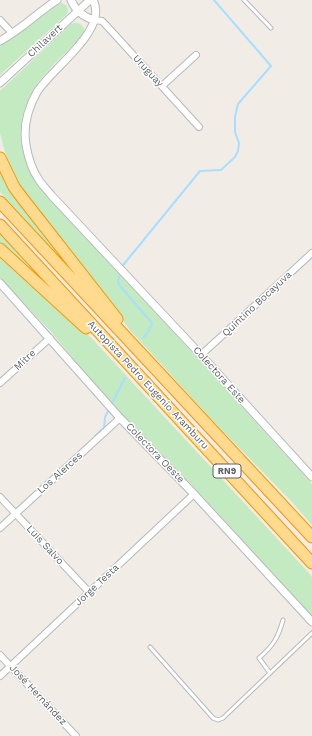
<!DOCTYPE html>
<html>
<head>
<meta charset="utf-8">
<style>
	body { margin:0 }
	canvas { display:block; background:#f1ede6 }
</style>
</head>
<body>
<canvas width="312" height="736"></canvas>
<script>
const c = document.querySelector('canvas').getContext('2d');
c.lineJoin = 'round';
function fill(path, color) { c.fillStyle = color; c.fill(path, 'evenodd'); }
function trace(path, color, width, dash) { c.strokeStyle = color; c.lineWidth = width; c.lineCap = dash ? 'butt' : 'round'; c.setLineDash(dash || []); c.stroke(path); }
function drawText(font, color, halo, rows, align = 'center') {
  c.font = font + ' "Work Sans",sans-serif'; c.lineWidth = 3; c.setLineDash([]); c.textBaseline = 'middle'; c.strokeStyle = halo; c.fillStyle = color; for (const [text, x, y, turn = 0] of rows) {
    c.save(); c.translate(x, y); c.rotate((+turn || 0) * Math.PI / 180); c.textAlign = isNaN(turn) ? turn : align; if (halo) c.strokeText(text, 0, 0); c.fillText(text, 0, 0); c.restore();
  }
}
const green = new Path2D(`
	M62,3L66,5C68,9 69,11 66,15L0,75V44C10,39 20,33 29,26C41,18 47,6 62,3Z
	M74,23C80,23 82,24 84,29V32C73,47 58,59 46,73C13,109 13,153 42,191L171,329L312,484V525L292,502L212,420L130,330L31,201L14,176L4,149L0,133V91L71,24Z
	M0,164L81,276L71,270L0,192Z
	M0,234L54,294L0,243Z
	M0,251L84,330L308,572L312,577V617L193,486L107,399L52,333L0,278Z`);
const stream = new Path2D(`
	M122,268L124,264L200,171L221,170L235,157L238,151L239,143L235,132V117L238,104L271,66L214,0
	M121,272L118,280L119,285L152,323L149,331L143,338
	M111,405L125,378
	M95,436L104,428L105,417L109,409`);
const service = new Path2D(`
	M244,0L271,28
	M150,647L213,718L218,720L223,718L312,633
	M270,673L259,658C273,646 278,638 283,620`);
const minor = new Path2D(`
	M0,20L12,33
	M94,20L102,21L105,24L199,127
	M162,86L196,55
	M201,355L312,253
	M0,383L50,338
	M0,497L89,592
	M0,528L120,418
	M0,655L76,736
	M0,676L194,494`);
const tertiary = new Path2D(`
	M71,0C75,10 84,17 94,20
	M93,0C109,30 51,69 37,92C28,108 23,127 26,145C28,157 32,170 39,180C42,185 48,191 52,196L201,355L312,477
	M0,41C12,34 23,26 34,17C42,11 49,5 57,0
	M0,83L90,0
	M0,283L120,418L194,494L312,622`);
const motorway = new Path2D(`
	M0,158L14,187L23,199L117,319
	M0,202L312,537
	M0,225L312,563
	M0,249L86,328`);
const shields = [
	[227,471,28]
];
const shieldNames = [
	["RN9",227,471]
];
const streetNames = [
	["Chilavert",45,41,-43],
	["Uruguay",148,71,47],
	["Quintino Bocayuva",257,304,-43],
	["Mitre",25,360,-43],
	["Colectora Este",219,375,48],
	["Autopista Pedro Eugenio Aramburu",148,385,47],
	["Colectora Oeste",155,453,46],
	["Los Alerces",60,473,-42],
	["Luis Salvo",45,545,47],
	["Jorge Testa",97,585,-43],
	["José Hernández",38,695,47]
];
fill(green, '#c4eac1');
trace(stream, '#a8dfff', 2);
trace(service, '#b6b9bd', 5);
trace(minor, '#b6b9bd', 8);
trace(tertiary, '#b6b9bd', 9);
trace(motorway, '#f79700', 13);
trace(service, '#fff', 3);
trace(minor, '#fff', 6);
trace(tertiary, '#fff', 7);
trace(motorway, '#ffda8f', 11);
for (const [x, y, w] of shields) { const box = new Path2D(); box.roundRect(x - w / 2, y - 7, w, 14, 3); c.fillStyle = '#fff'; c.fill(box); trace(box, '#5d6267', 1); }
drawText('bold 9px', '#5d6267', null, shieldNames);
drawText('10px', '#5d6267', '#fff', streetNames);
</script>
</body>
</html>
